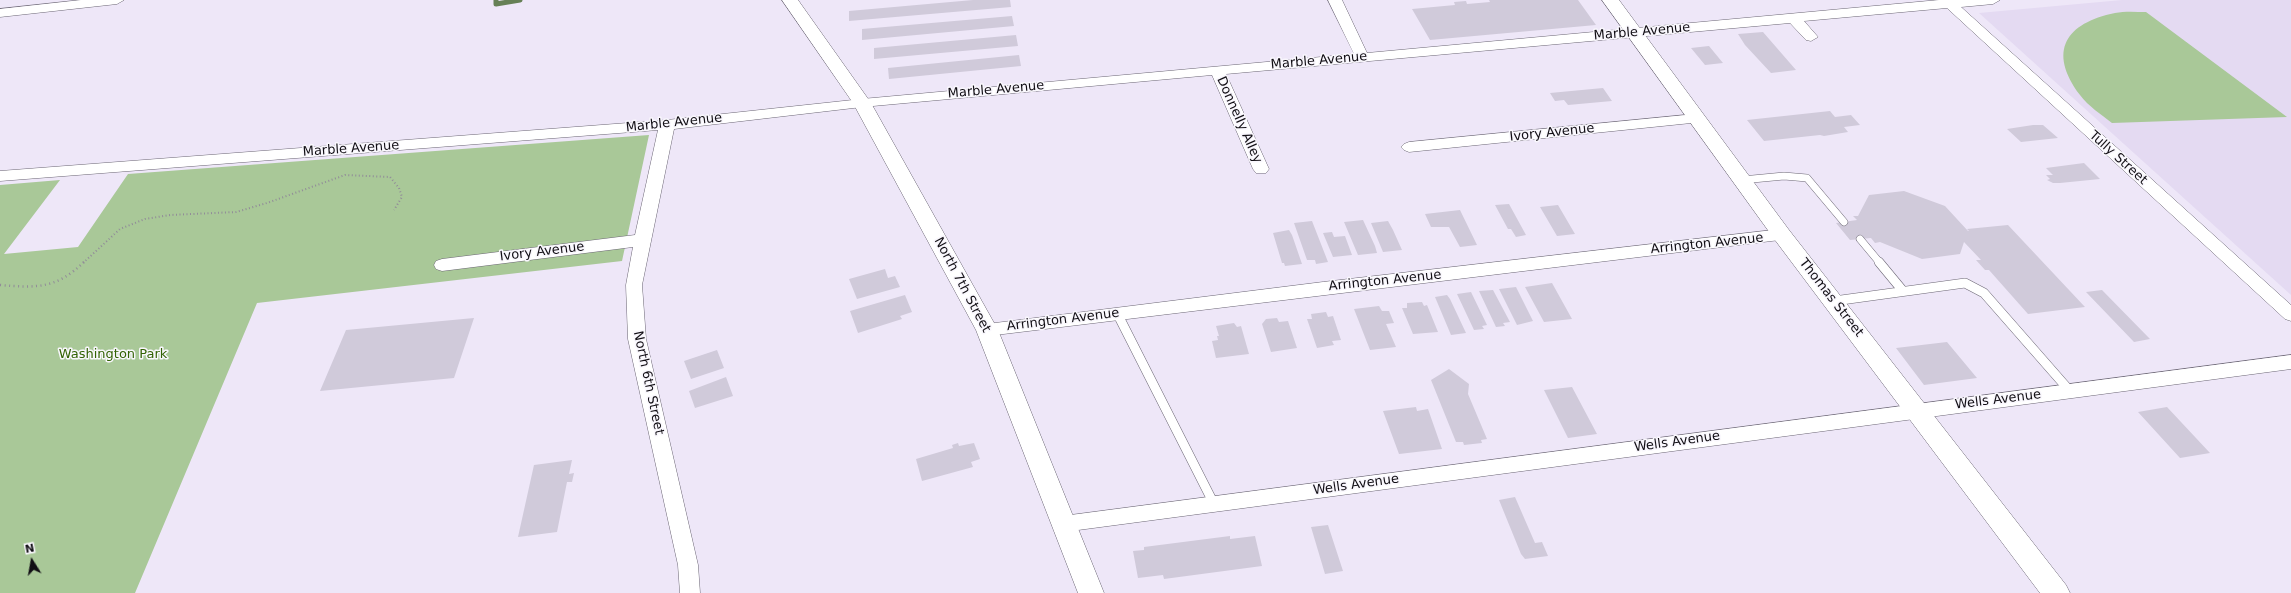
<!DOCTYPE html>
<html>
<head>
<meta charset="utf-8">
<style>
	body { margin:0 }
	#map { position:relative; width:2291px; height:593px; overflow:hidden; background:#eee7f8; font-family:"DejaVu Sans",sans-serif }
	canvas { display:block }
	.north { position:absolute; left:12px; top:541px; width:40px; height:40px; -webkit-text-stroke:3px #f9f7fd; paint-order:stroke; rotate:349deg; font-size:11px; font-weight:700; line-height:16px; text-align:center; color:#110e14 }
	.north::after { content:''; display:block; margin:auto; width:14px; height:18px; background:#110e14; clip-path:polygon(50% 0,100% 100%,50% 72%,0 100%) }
</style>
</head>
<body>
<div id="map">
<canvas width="2291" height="593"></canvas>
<div class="north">N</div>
</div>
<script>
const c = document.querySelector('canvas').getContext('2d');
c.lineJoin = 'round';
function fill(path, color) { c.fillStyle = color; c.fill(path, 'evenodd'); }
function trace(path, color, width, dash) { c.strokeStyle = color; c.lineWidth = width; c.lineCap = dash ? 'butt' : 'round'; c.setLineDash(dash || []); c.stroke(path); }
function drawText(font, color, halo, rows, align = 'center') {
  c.font = font + ' "DejaVu Sans",sans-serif'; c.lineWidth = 3; c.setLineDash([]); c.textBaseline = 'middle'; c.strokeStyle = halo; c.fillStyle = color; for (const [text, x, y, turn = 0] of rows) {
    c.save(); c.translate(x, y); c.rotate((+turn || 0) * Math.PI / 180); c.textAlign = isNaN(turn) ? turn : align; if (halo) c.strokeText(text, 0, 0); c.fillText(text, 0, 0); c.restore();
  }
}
const built = new Path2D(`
	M2122,0H2291V295L1979,13Z`);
const green = new Path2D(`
	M2146,12L2287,117L2112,123C2102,115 2088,106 2080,95C2047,51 2066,23 2115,13C2125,11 2136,12 2146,12Z
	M649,135L622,261L257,303L135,593H0V185L60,180L4,254L78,247L128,174Z`);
const stream = new Path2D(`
	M496,0V4L520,0`);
const building = new Path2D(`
	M973,0H1010L1011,7L849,21V11Z
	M1489,0H1578L1596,25L1430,40L1412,9L1455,5L1454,2L1466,1L1467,4L1490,2Z
	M1012,16L1014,26L862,40V29Z
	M1763,32L1796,70L1771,73L1745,45L1738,34Z
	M1016,35L1018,46L874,59V48Z
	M1709,46L1723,63L1705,65L1691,48Z
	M1019,55L1021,66L889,79L888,68Z
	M1603,88L1612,101L1568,105L1564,100L1555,101L1550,93Z
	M1830,111L1835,117L1851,115L1860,125L1844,127L1848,132L1824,136L1820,135L1764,141L1747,120Z
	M2033,125H2043L2058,138L2021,142L2007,129Z
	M2084,163L2100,179L2060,183H2053L2047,180L2050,179L2046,175H2053L2046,168Z
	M1904,191L1945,206L1968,231H1969L1967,229L2008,225L2085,307L2028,314L1989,270H1985L1976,260H1981L1964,242L1960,254L1922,259L1880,242L1875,243L1871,238L1850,240L1836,223L1857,220L1853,216H1858L1869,195Z
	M1509,204L1526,235L1516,237L1511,229H1508L1495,205Z
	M1558,205L1575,234L1557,236L1540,207Z
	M1460,210L1477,245L1460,247L1449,227H1431L1425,214Z
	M1363,220L1375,246L1377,253L1358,255L1344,222Z
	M1312,221L1328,262L1316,264L1315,260H1307L1294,223Z
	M1388,221L1393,230L1402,250L1383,252L1371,223Z
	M1289,230L1292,235L1302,264L1285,266L1284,263H1282L1273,233Z
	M1332,232L1334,237L1345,236L1352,255L1333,257L1323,233Z
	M885,269L888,278L895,276L900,287L857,299L849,279Z
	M1552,283L1572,319L1544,322L1525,287Z
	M1516,287L1533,321L1517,325L1499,289Z
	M1493,290L1510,322L1503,323L1505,326L1496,327L1479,291Z
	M2102,290L2150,339L2134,342L2086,292Z
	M1471,292L1487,325L1482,326L1484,329L1474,330L1457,294Z
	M905,295L912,312L900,316L902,319L858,333L850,311Z
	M1447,295L1450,299L1466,333L1451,335L1435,297Z
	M1422,302L1424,306L1427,305L1438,332L1413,334L1402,308H1407V303Z
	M1379,306L1382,311H1389L1394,323L1386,324L1396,347L1370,350L1354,309Z
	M1326,312L1328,317L1333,316L1341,340L1332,341L1334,345L1317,348L1307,319H1312L1311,314Z
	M474,318L454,378L320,391L346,330Z
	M1277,318L1279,322L1288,321L1297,348L1271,352L1262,324L1266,319Z
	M1234,323L1237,327L1241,326L1249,354L1216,358L1212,341L1218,340L1217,336H1219L1216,326Z
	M1947,342L1977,378L1924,385L1896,348Z
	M717,350L724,368L691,379L684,361Z
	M1449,369L1469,384L1468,394L1487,439L1481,440L1482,443L1464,445L1463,442H1456L1431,380Z
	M726,377L733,396L695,408L689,391Z
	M1572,387L1597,434L1568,438L1544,390Z
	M1416,407L1417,411L1428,409L1442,449L1399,454L1383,411Z
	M2167,407L2210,453L2180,458L2138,412Z
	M958,443L959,446L974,443L980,459L971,462L973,467L922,481L916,459L953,448L952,445Z
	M572,460L569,474L574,473L572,482H567L557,532L518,537L534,465Z
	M1515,497L1535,543L1542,542L1548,556L1525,559L1521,554L1499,500Z
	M1328,525L1343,571L1325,574L1311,527Z
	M1230,536V539L1255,536L1262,566L1164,579L1163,575L1138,578L1133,551L1144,550V547Z`);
const pathFar1 = new Path2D(`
	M83,263L120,229L145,219L170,215L236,212L267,203L345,175L390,177L399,188L402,197L394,210`);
const path = new Path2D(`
	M0,285C37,288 56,289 84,262`);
const serviceFar1 = new Path2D(`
	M1742,180L1784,176L1807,178L1844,222
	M1860,239L1880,263`);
const service = new Path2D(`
	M1879,262L1903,291
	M1834,301L1965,283L1984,293L2069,390
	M1117,313L1214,504`);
const minor = new Path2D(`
	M81,0H124L117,4L0,17V9Z
	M1328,0H1342L1367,53L1939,0H2000L1993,4L1961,7L2291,305V321L2285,319L1947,8L1804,21L1818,37L1811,41L1806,40L1790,23L1226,74L1269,169L1266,173H1256L1253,169L1212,75L862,107L674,129L642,285L646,339L698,565L700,593H680L678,565L628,339L626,285L633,247L442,271L436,269L434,265L436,261L442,259L635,235L658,130L0,181V171L667,120L862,99L1354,54Z
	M1696,114L1703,119L1701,122L1409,152L1404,150L1401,147L1404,144L1409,142Z
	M1782,229L1788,231L1790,235L1788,239L987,336L981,335L978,330L981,325L987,324L1323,282Z
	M2291,355V369L1063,532L1056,530L1053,524L1056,518L1063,516Z`);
const tertiary = new Path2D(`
	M782,0H798L871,103L998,330L1104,593H1078L976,330L853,103Z`);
const primary = new Path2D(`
	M1602,0H1619L1789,230L2066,585L2070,593H2040L1775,240Z`);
const streetNames = [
	["Marble Avenue",1642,32,-5],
	["Marble Avenue",1319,61,-5],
	["Marble Avenue",996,90,-5],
	["Donnelly Alley",1239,120,66],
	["Marble Avenue",674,123,-6],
	["Ivory Avenue",1552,133,-6],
	["Marble Avenue",351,149,-4],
	["Tully Street",2118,158,42],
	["Arrington Avenue",1707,244,-6],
	["Ivory Avenue",542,252,-7],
	["Arrington Avenue",1385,281,-6],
	["North 7th Street",962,285,62],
	["Thomas Street",1831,298,52],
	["Arrington Avenue",1063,320,-7],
	["North 6th Street",648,383,78],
	["Wells Avenue",1998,400,-7],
	["Wells Avenue",1677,442,-8],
	["Wells Avenue",1356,485,-8]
];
const parkNames = [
	["Washington Park",113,355]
];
fill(built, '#e4daf2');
fill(green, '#a9c898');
trace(stream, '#668056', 5);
fill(building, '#d0cada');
trace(serviceFar1, '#6b6674', 8);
trace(service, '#6b6674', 10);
trace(minor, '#6b6674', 1);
trace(tertiary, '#6b6674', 1);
trace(primary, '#6b6674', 1);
trace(pathFar1, '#918c98', 2, [1, 2.5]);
trace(path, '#918c98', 2.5, [1, 3.5]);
trace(serviceFar1, '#fff', 7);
trace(service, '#fff', 9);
fill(minor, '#fff');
fill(tertiary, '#fff');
fill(primary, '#fff');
drawText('13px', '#110e14', '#f9f7fd', streetNames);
drawText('13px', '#336304', '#f9f7fd', parkNames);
</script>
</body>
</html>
